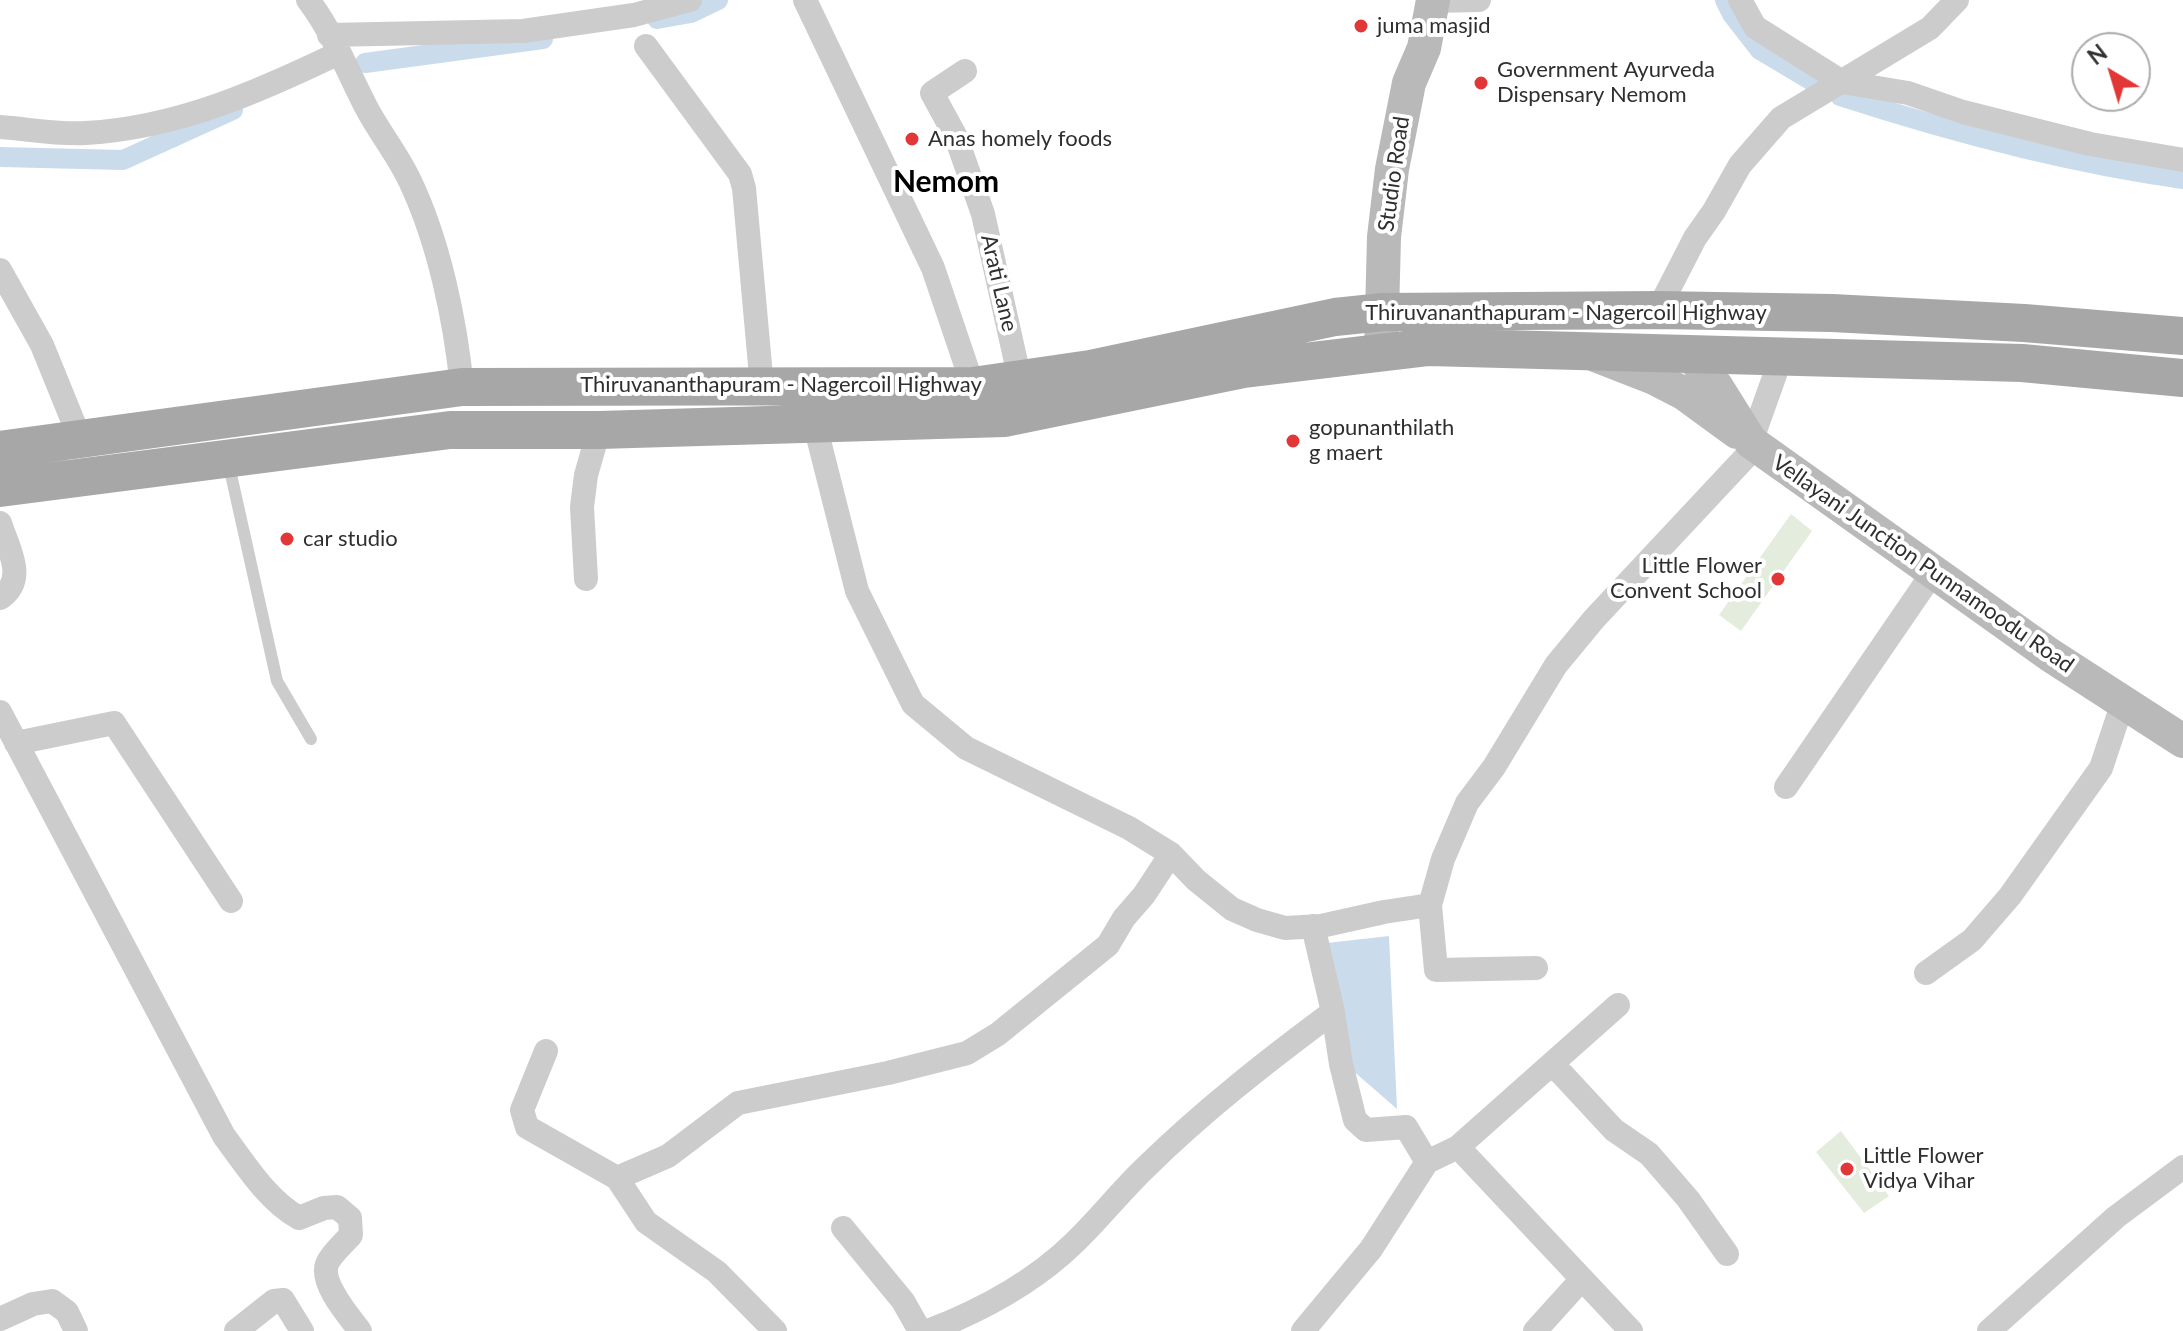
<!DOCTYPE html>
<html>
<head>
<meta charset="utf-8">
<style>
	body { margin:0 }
	#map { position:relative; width:2183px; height:1331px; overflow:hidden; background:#fff; font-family:Lato,sans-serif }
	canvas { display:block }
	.north { position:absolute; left:2071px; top:32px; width:80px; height:80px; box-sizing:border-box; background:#fff; border:2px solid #acacac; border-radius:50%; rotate:322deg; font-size:22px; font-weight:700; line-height:32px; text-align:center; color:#2f2f2f }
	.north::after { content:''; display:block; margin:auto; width:28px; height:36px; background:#e13837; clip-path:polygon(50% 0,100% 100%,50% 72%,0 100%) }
</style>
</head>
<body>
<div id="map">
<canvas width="2183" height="1331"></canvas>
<div class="north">N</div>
</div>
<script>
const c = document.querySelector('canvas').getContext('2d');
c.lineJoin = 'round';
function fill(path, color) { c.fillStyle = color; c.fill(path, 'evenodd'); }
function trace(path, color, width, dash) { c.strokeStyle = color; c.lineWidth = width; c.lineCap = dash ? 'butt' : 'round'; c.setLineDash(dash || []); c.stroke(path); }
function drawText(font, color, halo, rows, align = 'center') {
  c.font = font + ' Lato,sans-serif'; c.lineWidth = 8; c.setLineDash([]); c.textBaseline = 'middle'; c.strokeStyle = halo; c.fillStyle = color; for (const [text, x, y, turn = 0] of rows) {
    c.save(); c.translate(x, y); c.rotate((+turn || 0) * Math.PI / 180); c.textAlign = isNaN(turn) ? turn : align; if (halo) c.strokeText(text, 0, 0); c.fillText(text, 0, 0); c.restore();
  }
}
const green = new Path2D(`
	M1791,514L1812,531L1741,631L1719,615Z
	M1841,1131L1889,1196L1864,1213L1816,1152Z`);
const water = new Path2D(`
	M1389,936L1397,1109L1351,1069L1327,943Z`);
const canal = new Path2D(`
	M1725,0L1732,14L1760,50L1822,87
	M657,19L691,13L718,0
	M365,63L543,39
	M1840,96C1951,132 2067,163 2183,179
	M0,157L123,160L233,110`);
const lane = new Path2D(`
	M228,461L277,681L311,739`);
const street = new Path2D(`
	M308,0C332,31 348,72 366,107C379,132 398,155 410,181C439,242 455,319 462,387
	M805,0L933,268L973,386
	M1740,0L1755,27L1842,82L1908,93L1963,112L2090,144L2183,160
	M1433,1L1479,0
	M329,35L523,31L634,15L690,0
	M646,46L740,174L744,188L762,387
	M965,71L932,93L956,137L983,214L1020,380
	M0,127C28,129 59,135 86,133C177,128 258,92 339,53
	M0,270L42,345L81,441
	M1658,310L1695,238L1714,211L1740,165L1781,118L1930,28L1957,0
	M815,425L857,591L913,704L966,748L1129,828L1171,854L1196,880L1232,909L1257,920L1285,928L1321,926L1384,912L1430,905
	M1751,442L1782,355
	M0,523C8,549 28,579 0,598
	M586,579L582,507L586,475L599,430
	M0,712L224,1136C245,1164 267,1200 299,1218L324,1208L337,1207L350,1218L351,1235C344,1243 331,1254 327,1264C320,1284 349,1316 360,1331
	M16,743L114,723L231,901
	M1786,787L1934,571
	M1313,926L1333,1012L1341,1064L1355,1120L1366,1130L1406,1127L1427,1162L1458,1147L1618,1005
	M1536,968L1436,970L1430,905L1443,859L1467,803L1494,767L1556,665L1594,619L1756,446
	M1926,973L1972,940L2010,896L2101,768L2123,702
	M546,1051L522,1110L527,1127L617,1178
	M1551,1065L1562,1074L1614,1130L1649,1154L1688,1199L1727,1254
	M1458,1147L1631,1331
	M843,1228L903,1301L920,1331
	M0,1319L33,1304L52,1301L67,1312L76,1331
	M236,1331L274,1301L283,1300L302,1331
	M775,1331L717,1272L646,1222L617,1178L668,1156L738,1103L888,1073L967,1053L998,1034L1108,945L1124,918L1144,895L1171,854
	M928,1331C980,1311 1034,1282 1074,1243C1099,1219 1120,1192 1145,1168C1203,1111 1267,1061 1333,1012
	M1303,1331L1371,1249L1427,1162
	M1535,1331L1582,1279
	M1989,1331L2116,1217L2183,1167`);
const secondary = new Path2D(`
	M1381,353L1384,237L1392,169L1409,83L1424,48L1433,0
	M1595,355L1654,378L1685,394L1737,432
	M1692,356L1716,386L1751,442L2050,655L2183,741`);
const primary = new Path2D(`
	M0,450L462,387L973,386L1090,369L1335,317L1383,312L1658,310L1832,313L2024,323L2183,336
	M0,488L450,430H599L1005,418L1244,369L1429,347L2022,363L2183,378`);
const markers = [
	[1361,26,8,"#e13837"],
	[1481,83,8,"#e13837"],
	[912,139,8,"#e13837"],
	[1293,441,8,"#e13837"],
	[287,539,8,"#e13837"],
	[1778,579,8,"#e13837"],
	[1847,1169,8,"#e13837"]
];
const poiNames = [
	["juma masjid",1377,26],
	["Government Ayurveda",1497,70],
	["Dispensary Nemom",1497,95],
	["Anas homely foods",928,139],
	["gopunanthilath",1309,428],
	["g maert",1309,453],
	["car studio",303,539],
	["Little Flower",1762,566,"right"],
	["Convent School",1762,591,"right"],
	["Little Flower",1863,1156],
	["Vidya Vihar",1863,1181]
];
const streetNames = [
	["Studio Road",1394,174,-82],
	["Arati Lane",999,283,77],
	["Thiruvananthapuram - Nagercoil Highway",1566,313],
	["Thiruvananthapuram - Nagercoil Highway",781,385],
	["Vellayani Junction Punnamoodu Road",1923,564,35]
];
const districtNames = [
	["Nemom",946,182]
];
fill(green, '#e4ecdd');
fill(water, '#cadceb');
trace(canal, '#cadceb', 20);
trace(lane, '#ccc', 12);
trace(street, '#ccc', 24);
trace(secondary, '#b9b9b9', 34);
trace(primary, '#a7a7a7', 38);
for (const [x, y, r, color] of markers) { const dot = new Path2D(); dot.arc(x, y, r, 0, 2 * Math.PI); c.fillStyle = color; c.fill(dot); trace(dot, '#fff', 3); }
drawText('22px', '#2f2f2f', '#fff', poiNames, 'left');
drawText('22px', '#2f2f2f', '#fff', streetNames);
drawText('bold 30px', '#000', '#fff', districtNames);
</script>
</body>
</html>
